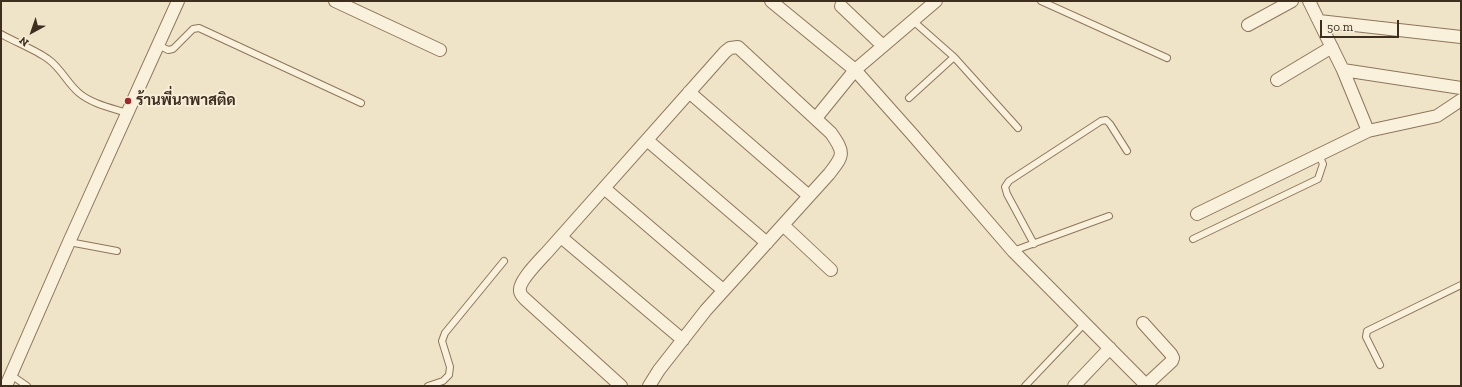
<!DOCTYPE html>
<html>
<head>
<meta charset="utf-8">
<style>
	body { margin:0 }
	#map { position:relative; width:1462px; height:387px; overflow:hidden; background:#f0e4c8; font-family:"Zilla Slab",serif }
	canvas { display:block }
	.frame { position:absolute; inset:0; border:2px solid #3d2e20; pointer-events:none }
	.north { position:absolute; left:12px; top:12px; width:40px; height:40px; -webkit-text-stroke:3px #f7eed8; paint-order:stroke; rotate:220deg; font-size:11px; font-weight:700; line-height:16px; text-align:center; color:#3d2e20 }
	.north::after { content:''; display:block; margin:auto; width:14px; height:18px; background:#3d2e20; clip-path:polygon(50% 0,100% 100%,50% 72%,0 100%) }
	.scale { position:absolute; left:1320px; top:20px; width:79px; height:18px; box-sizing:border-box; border:2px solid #3d2e20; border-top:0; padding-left:5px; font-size:12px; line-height:14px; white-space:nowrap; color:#3d2e20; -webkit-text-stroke:3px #f7eed8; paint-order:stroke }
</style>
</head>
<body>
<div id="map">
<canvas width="1462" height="387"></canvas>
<div class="frame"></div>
<div class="north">N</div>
<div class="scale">50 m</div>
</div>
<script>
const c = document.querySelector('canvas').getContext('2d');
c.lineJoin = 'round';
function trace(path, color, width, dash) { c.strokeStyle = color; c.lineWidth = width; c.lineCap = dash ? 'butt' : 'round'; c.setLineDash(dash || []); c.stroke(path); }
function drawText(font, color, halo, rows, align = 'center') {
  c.font = font + ' "Zilla Slab",Sarabun,serif'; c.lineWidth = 4; c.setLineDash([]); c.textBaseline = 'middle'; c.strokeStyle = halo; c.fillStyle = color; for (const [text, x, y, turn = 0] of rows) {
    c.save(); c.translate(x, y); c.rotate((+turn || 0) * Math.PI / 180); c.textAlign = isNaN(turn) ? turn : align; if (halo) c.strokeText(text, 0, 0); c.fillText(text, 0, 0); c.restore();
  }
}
const lane = new Path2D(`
	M1041,1L1167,58
	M912,20L954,57L1018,128
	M1,34C15,42 36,50 48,59C61,68 67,83 79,93C92,104 112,108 127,113
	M158,45L168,50L173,49L193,29L199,28L361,103
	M909,98L954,57
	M1193,239L1318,179L1323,164L1319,155
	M69,242L117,251
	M1034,244L1007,194L1005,187L1009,181L1101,121L1106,120L1110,124L1127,151
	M1013,251L1109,216
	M1380,365L1366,337L1367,331L1461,285
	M11,375L27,386
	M428,386L443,381L449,375L450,367L442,341L445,333L504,261
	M1025,386L1085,323`);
const street = new Path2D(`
	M335,1L440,50
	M771,1L855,70L912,134L1013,251L1147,386
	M1309,1L1343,70L1368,131
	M841,6L883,46
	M1319,21L1461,37
	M1248,25L1292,1
	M1343,70L1461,88
	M1277,80L1332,47
	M689,92L809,196
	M816,118L855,70L936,1
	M647,140L767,243
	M604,188L723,290
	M1197,214L1368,131L1437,116L1461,100
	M783,225L831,270
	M561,237L683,340
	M1143,323L1171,354L1173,358L1172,361L1145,386
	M6,386L69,242L178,1
	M621,386L525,299C523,297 520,294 520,291C518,281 542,258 549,250L725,52L730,48L738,47L831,133C845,153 844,155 829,174L706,310L659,370L649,386
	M1074,386L1110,348`);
const markers = [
	[128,101,4,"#9e2a2b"]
];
const poiNames = [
	["ร้านพี่นาพาสติด",136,101]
];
trace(lane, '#8d765c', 8);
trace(street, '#8d765c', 14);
trace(lane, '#faf1dc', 6);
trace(street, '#faf1dc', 12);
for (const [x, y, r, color] of markers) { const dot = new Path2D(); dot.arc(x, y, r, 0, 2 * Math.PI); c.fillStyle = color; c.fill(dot); trace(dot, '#f7eed8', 1.5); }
drawText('bold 15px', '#3d2e20', '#f7eed8', poiNames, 'left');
</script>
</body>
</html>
